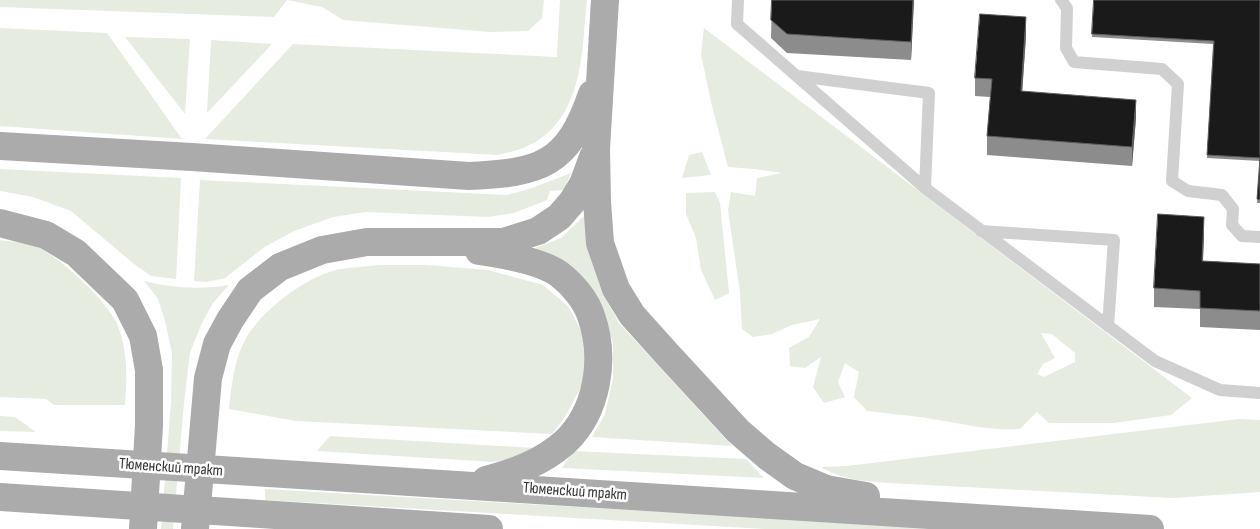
<!DOCTYPE html>
<html>
<head>
<meta charset="utf-8">
<style>
	body { margin:0 }
	canvas { display:block; background:#fff }
</style>
</head>
<body>
<canvas width="1260" height="529"></canvas>
<script>
const c = document.querySelector('canvas').getContext('2d');
c.lineJoin = 'round';
function fill(path, color) { c.fillStyle = color; c.fill(path, 'evenodd'); }
function trace(path, color, width, dash) { c.strokeStyle = color; c.lineWidth = width; c.lineCap = dash ? 'butt' : 'round'; c.setLineDash(dash || []); c.stroke(path); }
function drawText(font, color, halo, rows, align = 'center') {
  c.font = font + ' "Sofia Sans Condensed",sans-serif'; c.lineWidth = 5; c.setLineDash([]); c.textBaseline = 'middle'; c.strokeStyle = halo; c.fillStyle = color; for (const [text, x, y, turn = 0] of rows) {
    c.save(); c.translate(x, y); c.rotate((+turn || 0) * Math.PI / 180); c.textAlign = isNaN(turn) ? turn : align; if (halo) c.strokeText(text, 0, 0); c.fillText(text, 0, 0); c.restore();
  }
}
const green = new Path2D(`
	M0,0H544L542,18L528,31L490,32L343,20L322,7L287,0L274,17L0,7Z
	M560,0H587C582,46 584,104 544,136C531,147 514,151 498,155L205,139L293,44L557,57Z
	M0,28L107,33L182,139L0,126Z
	M704,28L1192,398L1171,415L1113,423H1049L1037,412L1020,429C994,431 969,425 944,421C918,416 892,414 867,411L854,397L859,372L845,363L838,382L845,397L824,403L813,387L821,357L805,368L790,366L789,348L809,337L820,319L792,325L772,334L753,337L742,329L740,293L728,210L731,192L755,196L757,178L782,173L754,169L728,167L711,102L701,54ZM1041,333L1052,334L1075,353V362L1044,377L1037,374L1043,364L1055,358Z
	M125,37L190,39L185,114Z
	M211,40L272,44L207,113Z
	M702,152L711,175L682,178L689,155Z
	M0,169L181,178L176,279L151,276L134,264L71,211L33,197L0,191Z
	M571,173L564,190L550,191L547,200L514,213L488,217L365,212L333,217L294,231L263,248L225,278L207,282L194,281L200,180L507,195L532,188Z
	M715,192L720,203L729,293L715,300L701,270L696,238L686,214V193Z
	M584,216L592,261L604,296L619,323L732,446L592,437L605,414L613,378V344L603,310L565,264L535,248L561,238Z
	M0,240C11,242 28,241 37,246C61,259 108,301 118,326C128,351 127,380 125,405H54L46,399L0,397Z
	M378,265H427L488,270L543,285L568,306L583,334L587,362L583,383L565,417L552,434L296,421L229,409C231,389 234,361 244,342C259,312 304,278 336,270C349,267 364,267 378,265Z
	M144,281C172,288 200,290 229,285L213,303L203,321L190,352L184,403L173,529H161L171,402L172,353L165,321L158,299Z
	M0,416L15,417L36,432L0,431Z
	M1239,419L1260,420V492L1173,498L889,483C865,481 842,480 821,467L847,466Z
	M330,436L535,448L521,457L493,462L317,451Z
	M573,451L746,459L764,478L562,468Z
	M265,489L958,529H765L265,500Z`);
const service = new Path2D(`
	M738,0L737,24L925,188L1155,361L1220,390L1260,393
	M1061,0L1067,8L1066,48L1074,62L1162,69L1178,84L1172,181L1188,191L1222,195L1233,209L1232,225L1242,236L1260,237
	M797,76L929,93L925,188
	M981,231L1114,240L1108,326`);
const primary = new Path2D(`
	M605,0L596,149L597,202L600,243L616,289L632,315L667,354L738,431L767,456L795,476L826,489L866,496
	M0,146L192,157L469,176C540,173 568,165 592,94
	M0,223L46,235L76,253L125,300L143,336L149,370V425L143,529
	M479,251C500,254 541,261 559,274C572,284 586,300 591,316C606,358 598,412 564,443C541,463 515,472 486,480
	M0,456L1150,529
	M0,497L489,529
	M195,529L208,378L217,344L230,320L250,290L280,267L322,250L367,242H503L538,231L559,217L572,202L583,184L593,157`);
const wall = new Path2D(`
	M772,0H914L911,60L787,53L771,38Z
	M1094,0H1260V203H1257L1260,161L1207,158L1213,44L1092,37Z
	M1026,36L1022,91L1136,118L1132,166L987,155V136L990,97L975,96V78Z
	M1204,235L1203,261L1260,264V330L1200,327V309L1154,307V288Z`);
const shadedWall = new Path2D(`
	M913,0H914L911,60V42Z
	M1026,17V36L1021,110V91Z
	M1136,100V118L1132,166V147Z
	M1204,217V235L1202,279V261Z`);
const building = new Path2D(`
	M772,0H913L911,42L787,34L771,20Z
	M1094,0H1260V200L1257,199L1260,158L1207,155L1214,41L1092,34Z
	M980,14L1026,17L1021,91L1136,100L1132,147L987,136L992,79L975,78Z
	M1158,214L1204,217L1202,261L1260,264V311L1200,308V291L1154,288Z`);
const streetNames = [
	["Тюменский тракт",171,468,4],
	["Тюменский тракт",575,492,4]
];
fill(green, '#e6ecdf');
trace(service, '#d0d0d0', 12);
trace(primary, '#ababab', 28);
fill(wall, '#8c8c8c');
fill(shadedWall, '#5f5f5f');
fill(building, '#1a1a1a');
trace(building, '#5f5f5f', 1);
drawText('16px', '#333', '#fff', streetNames);
</script>
</body>
</html>
